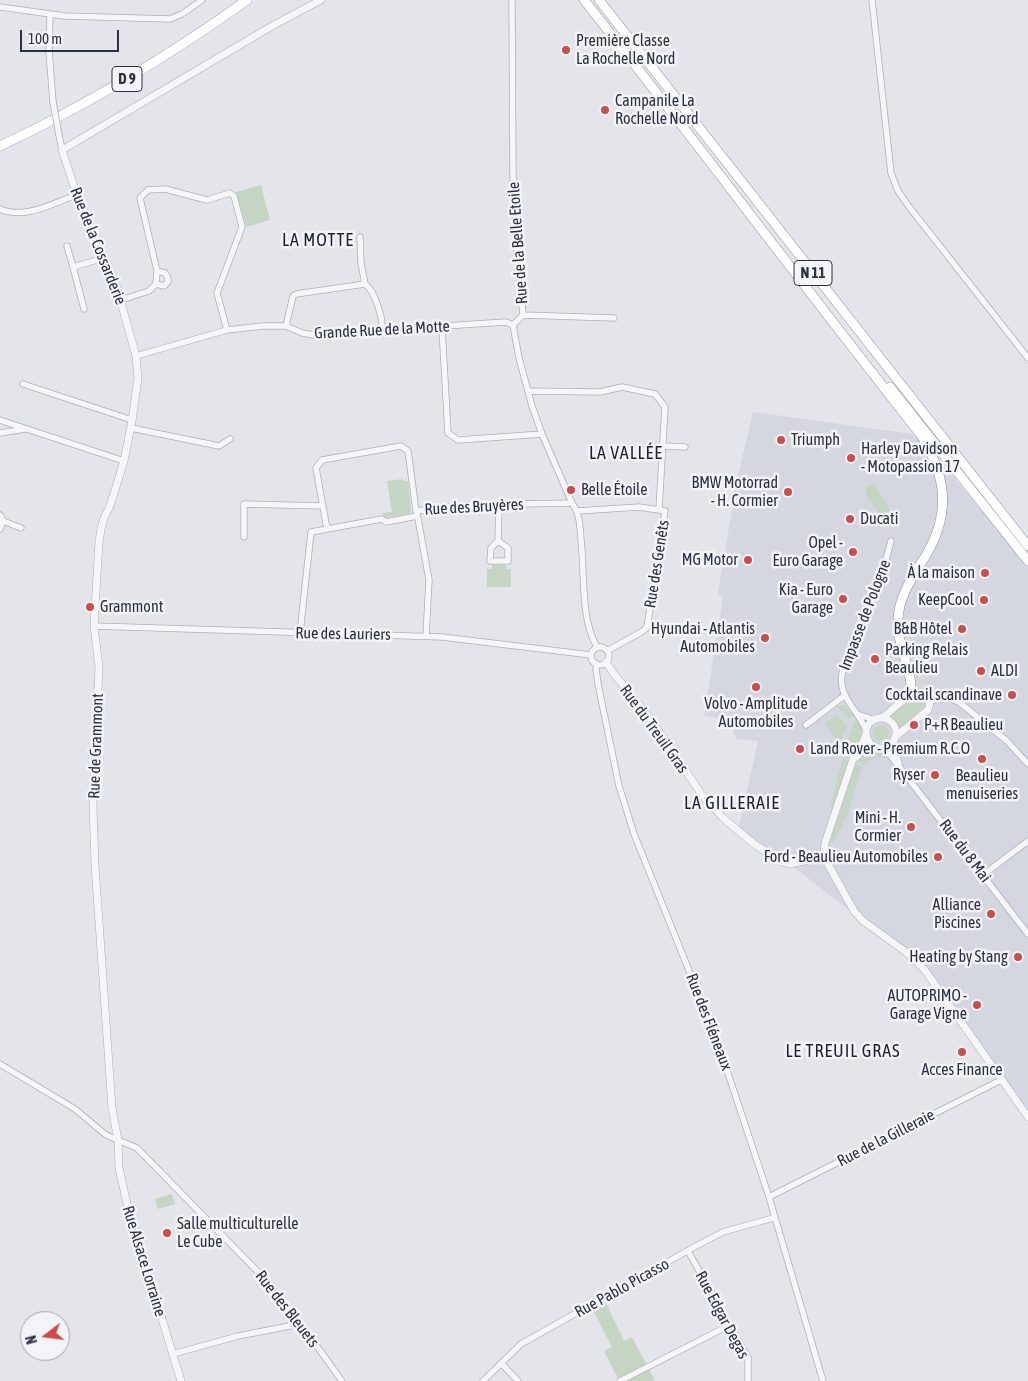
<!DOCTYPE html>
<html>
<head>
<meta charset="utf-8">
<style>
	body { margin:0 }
	#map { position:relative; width:1028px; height:1381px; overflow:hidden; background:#e3e5eb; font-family:"Asap Condensed",sans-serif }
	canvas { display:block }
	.north { position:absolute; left:20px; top:1311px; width:50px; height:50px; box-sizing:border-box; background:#f3f4f8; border:1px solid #a3a6b0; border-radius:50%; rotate:255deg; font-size:14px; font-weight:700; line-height:20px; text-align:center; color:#2b3043 }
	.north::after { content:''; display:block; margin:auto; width:18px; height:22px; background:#cb4e4c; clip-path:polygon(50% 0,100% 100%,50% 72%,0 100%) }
	.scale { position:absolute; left:20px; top:30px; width:99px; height:22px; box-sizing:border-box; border:2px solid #2b3043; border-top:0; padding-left:6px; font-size:15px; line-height:18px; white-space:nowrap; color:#2b3043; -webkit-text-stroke:4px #f3f4f8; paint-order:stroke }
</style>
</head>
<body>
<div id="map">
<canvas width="1028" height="1381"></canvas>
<div class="north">N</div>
<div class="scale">100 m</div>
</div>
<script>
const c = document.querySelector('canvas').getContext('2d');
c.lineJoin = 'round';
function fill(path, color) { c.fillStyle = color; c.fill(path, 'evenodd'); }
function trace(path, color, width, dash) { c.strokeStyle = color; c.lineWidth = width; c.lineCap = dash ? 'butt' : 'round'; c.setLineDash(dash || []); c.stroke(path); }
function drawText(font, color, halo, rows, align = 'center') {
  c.font = font + ' "Asap Condensed",sans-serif'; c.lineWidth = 5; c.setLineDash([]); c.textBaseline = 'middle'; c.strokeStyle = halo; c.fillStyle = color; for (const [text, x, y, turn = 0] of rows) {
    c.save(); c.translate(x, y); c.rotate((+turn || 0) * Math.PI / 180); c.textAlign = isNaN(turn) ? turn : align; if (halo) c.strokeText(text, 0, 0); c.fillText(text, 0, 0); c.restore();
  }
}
const built = new Path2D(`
	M753,412L912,434L942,463L980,509L1023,550L1028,552V1117L924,969L790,864L738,831L758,741L736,739L730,719L704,716L723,597L718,593L737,480Z`);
const green = new Path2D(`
	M261,185L270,220L246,227L236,192Z
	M402,479L403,481H408L411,513L385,518L382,513L392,512L387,481Z
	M874,485L888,505L892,520L889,525L886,524L866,495L865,488L867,486Z
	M492,565H506V569H511V587H487V569H492Z
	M914,697H920L923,699L925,706L899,730L895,721L889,717Z
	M844,705L853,715L849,719L836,706Z
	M836,715L844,723L848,725L841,739L840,745L825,723Z
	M858,719C867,736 858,741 850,756L846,753C843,741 853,735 853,723Z
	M873 733a8 8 0 1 1 16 0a8 8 0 1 1-16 0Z
	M872,750L882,752L888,758L875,757L864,765L857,761L867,751Z
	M843,758L849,761L834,808L830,806Z
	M856,764L862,767L849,811L833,843L830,842Z
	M172,1194L175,1204L158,1209L155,1199Z
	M606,1303L624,1341L632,1337L655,1381H619L604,1351L612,1347L593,1310Z`);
const minor = new Path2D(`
	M512,0L513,176L517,252L523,315L513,325
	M872,0L891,173L898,191L910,208L1028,358
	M0,7L65,16L170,19L182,14L202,0
	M50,15L49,51L53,102
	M59,135L62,150
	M0,209C25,220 53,203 77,195
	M360,237L361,263L365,284
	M67,246L73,267
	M156,284L164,286L168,282V278L165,273L157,271
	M121,300L149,291L156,284L157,271L140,198L148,190L165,189L207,200L230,193L234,196L242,227L217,293L227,330
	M84,309L73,267L104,258
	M523,315L614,318
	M513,325L519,358L532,406L542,434L572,503C580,514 580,527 581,540C585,573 580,618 597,647
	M286,326L293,296L296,294L365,284C375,291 383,318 382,330
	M442,328L448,433L458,440L542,434
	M136,356L227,330L263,326H286L302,333L325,337L382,330L506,322L513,325
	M23,384L132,420
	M528,391L600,392L622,387L655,394L665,407L659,509
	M0,420L124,461
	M131,428L219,446L230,439
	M0,433L25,429
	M663,446L685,447
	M578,511L639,507L665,511L647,627L643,631L607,651
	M417,513L429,580L426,636
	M0,515L3,521L0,529
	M3,521L21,528
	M327,529L316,468L322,460L401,446L408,451L416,511L467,505L572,503
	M244,537V504L323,506
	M498,541L508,548V561H490L491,548L498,541L499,505
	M94,626L442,637L591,655
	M300,633L311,532L382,519L386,522L417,516
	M591 656a9 9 0 1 1 18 0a9 9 0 1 1-18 0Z
	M597,664L596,669L598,684L619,786L634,834L717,1040L769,1197L823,1381
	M929,701C940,699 949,697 959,702L1007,741L1028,764
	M860,715L874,720
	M806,725L844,696
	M866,730C856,706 834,695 844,666L880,582L891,541
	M893,742L899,764
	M881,748L891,756L1028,934
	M983,875L1028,841
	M0,1064L75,1109L106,1135L137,1148L262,1276L306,1331L342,1381
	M769,1197L1003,1079
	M688,1251L748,1358V1381
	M173,1354L238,1336L300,1324
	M501,1363L518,1381
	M483,1381L521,1344L696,1246L723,1232L773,1218
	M620,1381L730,1325`);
const tertiary = new Path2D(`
	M606,662L614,674L649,717L702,795L723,818L754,844L782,862L789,864L824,857
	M866 733a15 15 0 1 1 30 0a15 15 0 1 1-30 0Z
	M880,718L884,717C893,709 916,684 927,695C931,700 930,705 928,710L895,737
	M866,734L862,744L855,753L825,843L824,857L854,911L863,921L906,952L924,969L1028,1117
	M854,759L864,750L874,747
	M181,1381L128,1208L119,1168L118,1140L112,1108L95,865L93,805L99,667L94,626L99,542L101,529L104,518L110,506L124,461L132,421L138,378L136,356L115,281L77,195L62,150L272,26L321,0`);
const primary = new Path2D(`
	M0,146C87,105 169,56 247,0`);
const trunk = new Path2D(`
	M584,0C698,144 807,291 921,435C947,477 951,514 925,557C913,576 899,596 898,619C896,645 913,669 911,694
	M599,0L1028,546
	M890,387L1028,561`);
const minorBridge = new Path2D(`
	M53,102L59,135`);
const markers = [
	[566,50,5,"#cb4e4c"],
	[605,110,5,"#cb4e4c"],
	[781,440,5,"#cb4e4c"],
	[851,458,5,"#cb4e4c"],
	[571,490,5,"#cb4e4c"],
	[788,492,5,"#cb4e4c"],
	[850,519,5,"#cb4e4c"],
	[853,552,5,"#cb4e4c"],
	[748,560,5,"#cb4e4c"],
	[985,573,5,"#cb4e4c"],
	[843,599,5,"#cb4e4c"],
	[984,600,5,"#cb4e4c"],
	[90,607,5,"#cb4e4c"],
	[962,629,5,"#cb4e4c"],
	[765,638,5,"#cb4e4c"],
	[875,659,5,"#cb4e4c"],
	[981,671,5,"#cb4e4c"],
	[756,687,5,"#cb4e4c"],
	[1012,695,5,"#cb4e4c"],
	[914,725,5,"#cb4e4c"],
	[800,749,5,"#cb4e4c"],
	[982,759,5,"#cb4e4c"],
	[935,775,5,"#cb4e4c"],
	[911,827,5,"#cb4e4c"],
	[938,857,5,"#cb4e4c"],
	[991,914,5,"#cb4e4c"],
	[1018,957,5,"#cb4e4c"],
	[977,1005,5,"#cb4e4c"],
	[962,1052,5,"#cb4e4c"],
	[167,1233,5,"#cb4e4c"]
];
const shields = [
	[127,79,30],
	[813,273,38]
];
const shieldNames = [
	["D 9",127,79],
	["N 11",813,273]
];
const poiNames = [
	["Première Classe",576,41,"left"],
	["La Rochelle Nord",576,59,"left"],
	["Campanile La",615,101,"left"],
	["Rochelle Nord",615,119,"left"],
	["Triumph",791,440,"left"],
	["Harley Davidson",861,449,"left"],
	["- Motopassion 17",861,467,"left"],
	["BMW Motorrad",778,483],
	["- H. Cormier",778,501],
	["Belle Étoile",581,490,"left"],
	["Ducati",860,519,"left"],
	["Opel -",843,543],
	["Euro Garage",843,561],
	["MG Motor",738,560],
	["À la maison",975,573],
	["Kia - Euro",833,590],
	["Garage",833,608],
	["KeepCool",974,600],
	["Grammont",100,607,"left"],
	["Hyundai - Atlantis",755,629],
	["Automobiles",755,647],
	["B&B Hôtel",952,629],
	["Parking Relais",885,650,"left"],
	["Beaulieu",885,668,"left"],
	["ALDI",991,671,"left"],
	["Cocktail scandinave",1002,695],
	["Volvo - Amplitude",756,704,"center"],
	["Automobiles",756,722,"center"],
	["P+R Beaulieu",924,725,"left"],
	["Land Rover - Premium R.C.O",810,749,"left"],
	["Ryser",925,775],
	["Beaulieu",982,776,"center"],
	["menuiseries",982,794,"center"],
	["Mini - H.",901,818],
	["Cormier",901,836],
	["Ford - Beaulieu Automobiles",928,857],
	["Alliance",981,905],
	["Piscines",981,923],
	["Heating by Stang",1008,957],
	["AUTOPRIMO -",967,996],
	["Garage Vigne",967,1014],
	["Acces Finance",962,1070,"center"],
	["Salle multiculturelle",177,1224,"left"],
	["Le Cube",177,1242,"left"]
];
const streetNames = [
	["Rue de la Belle Etoile",518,243,-94],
	["Rue de la Cossarderie",98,246,68],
	["Grande Rue de la Motte",382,330,-3],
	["Rue des Bruyères",474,507,-3],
	["Rue des Genêts",657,564,-81],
	["Impasse de Pologne",865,615,-69],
	["Rue des Lauriers",343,634,1],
	["Rue du Treuil Gras",654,729,54],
	["Rue de Grammont",96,746,-88],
	["Rue du 8 Mai",965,851,53],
	["Rue des Fléneaux",709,1022,69],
	["Rue de la Gilleraie",886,1138,-27],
	["Rue Alsace Lorraine",144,1261,73],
	["Rue Pablo Picasso",622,1288,-29],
	["Rue des Bleuets",287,1309,52],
	["Rue Edgar Degas",722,1315,62]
];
const neighbourhoodNames = [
	["LA MOTTE",318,240],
	["LA VALLÉE",626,453],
	["LA GILLERAIE",732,803],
	["LE TREUIL GRAS",843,1051]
];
fill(built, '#d5d7e0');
fill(green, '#c6d4c4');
trace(minor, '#acafb9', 7);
trace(tertiary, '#acafb9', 8);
trace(primary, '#a2a7b6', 10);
trace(trunk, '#8b90a1', 10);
trace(minor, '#f6f6f9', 5.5);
trace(tertiary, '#f6f6f9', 7);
trace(primary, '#fff', 9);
trace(trunk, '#fff', 9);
trace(minorBridge, '#acafb9', 7, []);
trace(minorBridge, '#f6f6f9', 5.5);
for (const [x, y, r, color] of markers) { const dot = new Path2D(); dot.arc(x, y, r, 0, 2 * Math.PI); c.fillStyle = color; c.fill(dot); trace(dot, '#f3f4f8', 2); }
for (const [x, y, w] of shields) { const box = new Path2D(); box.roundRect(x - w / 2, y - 12.5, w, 25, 4); c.fillStyle = '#f3f4f8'; c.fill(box); trace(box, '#2b3043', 1); }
drawText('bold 15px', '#2b3043', null, shieldNames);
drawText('16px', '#2b3043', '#f3f4f8', poiNames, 'right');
drawText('16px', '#2b3043', '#f3f4f8', streetNames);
c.letterSpacing = '1px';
drawText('18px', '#1d2134', '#f3f4f8', neighbourhoodNames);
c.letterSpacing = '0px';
</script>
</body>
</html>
